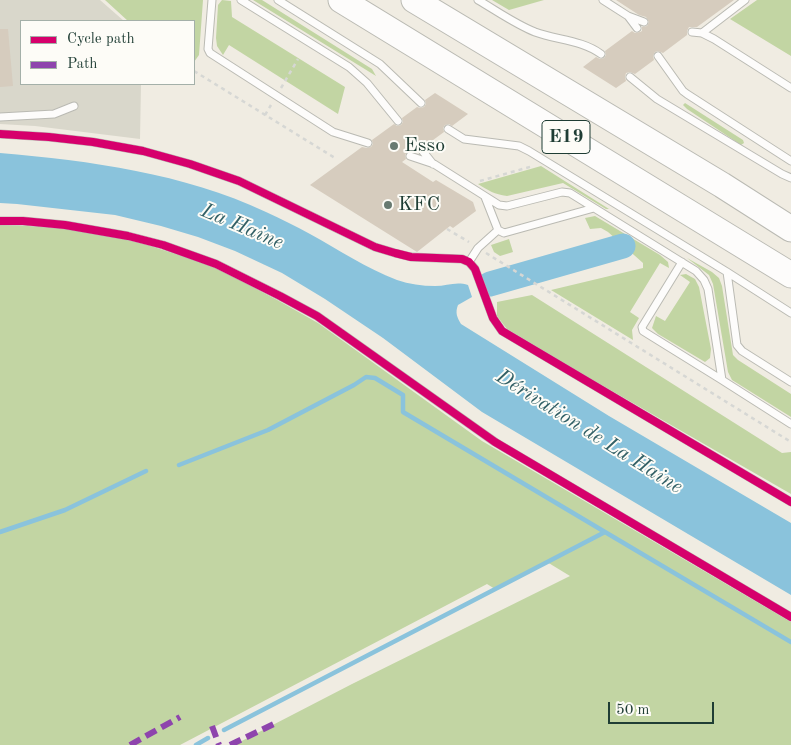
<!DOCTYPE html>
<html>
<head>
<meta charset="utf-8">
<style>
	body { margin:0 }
	#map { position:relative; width:791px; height:745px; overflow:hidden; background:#f0ece2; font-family:"Old Standard TT",serif }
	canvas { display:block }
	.legend { position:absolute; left:20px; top:20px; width:175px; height:65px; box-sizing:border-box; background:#fdfcf7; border:1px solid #a4b0a9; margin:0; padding:6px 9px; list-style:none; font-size:15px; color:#1f3d34 }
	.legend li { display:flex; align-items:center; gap:10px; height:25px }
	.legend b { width:25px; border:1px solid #a4b0a9 }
	.scale { position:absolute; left:608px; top:702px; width:106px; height:22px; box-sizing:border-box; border:2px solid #1f3d34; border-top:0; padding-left:6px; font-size:15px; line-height:18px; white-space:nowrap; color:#1f3d34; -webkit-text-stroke:4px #fdfcf7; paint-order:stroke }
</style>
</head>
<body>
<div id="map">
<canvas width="791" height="745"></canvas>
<ul class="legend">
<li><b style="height:6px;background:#d6006c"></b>Cycle path</li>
<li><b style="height:6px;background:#8e44ad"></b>Path</li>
</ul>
<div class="scale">50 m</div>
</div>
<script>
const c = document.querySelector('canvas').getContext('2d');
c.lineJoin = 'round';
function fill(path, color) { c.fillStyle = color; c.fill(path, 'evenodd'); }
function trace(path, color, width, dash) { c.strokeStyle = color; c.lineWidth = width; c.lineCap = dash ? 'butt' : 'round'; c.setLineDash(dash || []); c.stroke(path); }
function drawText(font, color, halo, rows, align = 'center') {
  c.font = font + ' "Old Standard TT",serif'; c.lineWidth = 4; c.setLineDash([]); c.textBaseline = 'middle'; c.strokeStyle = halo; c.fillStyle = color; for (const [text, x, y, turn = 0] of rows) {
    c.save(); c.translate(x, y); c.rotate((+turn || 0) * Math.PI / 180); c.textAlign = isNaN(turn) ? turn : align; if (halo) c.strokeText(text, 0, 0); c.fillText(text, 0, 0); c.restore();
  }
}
const industrial = new Path2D(`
	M0,0H100L124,21H21V84H141L140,139L35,126L0,124Z`);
const green = new Path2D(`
	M105,0H203L199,55L194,62V21H128Z
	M222,0L231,1L232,17L345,87L338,114L229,45L223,55L217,46L216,38L218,5Z
	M253,0H262L372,69L376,76Z
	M492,0H544L509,10Z
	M757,0H791V56L730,19Z
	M685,103L743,140L744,143L741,145L687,109L683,105Z
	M541,166L609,209H606L563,183L507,196C494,194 489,191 478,184Z
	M595,216L660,255L668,262L669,268L660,263L630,312L639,318L632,330L633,340L551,290L643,268V263L608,232L601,228L590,229L585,218Z
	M0,225L28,226L68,229L109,236L141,243L210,265L245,283L279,301L318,323L482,441L791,622V745H234L352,684L570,576L547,562L495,589L487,584L180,745H0Z
	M509,239L513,252L500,256L494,252L491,245Z
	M687,258L712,272L719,278L722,286L733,355L738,360L791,394V417L732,380L728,372L713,284L709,275Z
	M686,274L695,279L699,287L711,349L710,358L705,362L658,334L652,328L656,316L665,321L690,282L680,275Z
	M532,295L782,453L791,452V494L579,372L507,329L497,316V302Z`);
const water = new Path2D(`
	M0,153C91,161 183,173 266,212C281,219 296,226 310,234C339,250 366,268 397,280C409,284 422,286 435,286C447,286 456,281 468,285L472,297L458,305C455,313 457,317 461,324L609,416L791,523V595L482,412L383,338L325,299L282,273L235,251L198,237L161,226L115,215L17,204L0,203Z`);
const stream = new Path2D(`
	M179,465L268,430L354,385L366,377L375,378L403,395V412L605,532
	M0,532L65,510L146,471
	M224,730L605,532L791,642
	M196,745L208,738`);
const river = new Path2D(`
	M490,284L623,246`);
const building = new Path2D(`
	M616,0H734L697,27H689L687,31V35L663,53L658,51L655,52L653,56L654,60L635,74L630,72L626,73L625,77L626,81L616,88L583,67L596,57L600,59L604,58L606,55L605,51L632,31L635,33L640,32L642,31V27L647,26L649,22L646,17L639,15Z
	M0,29H8L13,86L0,87Z
	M435,93L468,114L452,126L449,124L445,125L443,128L444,132L425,146L422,144L418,145L416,148V152L411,151L407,152L405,155L406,159L402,162L433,182L436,180L473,202L476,211L453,228L450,226L417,252L310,185L362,147L367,148L371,147L373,144L372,140L394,124L397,126L401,125L403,122L402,118L417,107L420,108L424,107L426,104L425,100Z`);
const path = new Path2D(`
	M194,71L335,158
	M281,88L298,59
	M265,115L271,105
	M480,181L533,166
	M447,229L469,242
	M486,253L791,442`);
const service = new Path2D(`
	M212,0L208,49L210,53L333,132L368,143
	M241,0L349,67L367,83L398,121
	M278,0L380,64L421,103
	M478,0C497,11 515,24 535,32C557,40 582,40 601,54
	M603,0L628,16L637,28
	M628,16L644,22
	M692,32L702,33L714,39L791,88
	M702,33L745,0
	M658,56L683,91L687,94L791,161
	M630,77L657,99L782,174L791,178
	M0,117L54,114L74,106
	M448,129L464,139L519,146L529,151L727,272L791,313
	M0,134L49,137L93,142L143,151L190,164L239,181L375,247L395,253L411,257L462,259L469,262L475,269L493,318L502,331L791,502
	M421,149L433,164
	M410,156L434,164L499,205L507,206L562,192L570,193L696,271L704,280L708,289L722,380L791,424
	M485,197L498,230L504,233L594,208
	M0,221H23L65,225L128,236L163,245L216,264L280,296L317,316L495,442L791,617
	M469,262L478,248L498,230
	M682,262L642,327L643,331L722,380
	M727,272L737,345L742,351L791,382`);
const motorway = new Path2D(`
	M341,0L791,275
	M414,0L722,185L791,229`);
const quiet = new Path2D(`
	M212,726L219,745
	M130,745L180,717
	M230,745L278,722`);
const cycleway = new Path2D(`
	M0,134L49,137L93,142L143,151L190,164L239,181L375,247L395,253L411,257L462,259L469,262L475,269L493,318L502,331L791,502
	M0,221H23L65,225L128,236L163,245L216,264L280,296L317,316L495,442L791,617`);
const markers = [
	[394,146,5,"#687a71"],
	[388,205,5,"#687a71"]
];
const shields = [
	[566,137,48]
];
const shieldNames = [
	["E19",566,137]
];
const poiNames = [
	["Esso",404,146],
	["KFC",398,205]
];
const waterNames = [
	["La Haine",242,227,23],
	["Dérivation de La Haine",589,432,32]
];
fill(industrial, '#d9d7cb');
fill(green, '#c2d5a3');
fill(water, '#8ac3dc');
trace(stream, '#8ac3dc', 4.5);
trace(river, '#8ac3dc', 25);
fill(building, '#d6ccbe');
trace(service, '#babab3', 9);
trace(motorway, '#babab3', 27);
trace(path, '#d6d7d4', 2.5, [4, 4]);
trace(service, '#fdfcfb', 7);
trace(motorway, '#fdfcfb', 25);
trace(quiet, '#8e44ad', 6, [12, 6]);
trace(cycleway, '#d6006c', 8);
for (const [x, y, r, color] of markers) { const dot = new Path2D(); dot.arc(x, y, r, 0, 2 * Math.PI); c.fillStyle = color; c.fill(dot); trace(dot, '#fdfcf7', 2); }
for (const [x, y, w] of shields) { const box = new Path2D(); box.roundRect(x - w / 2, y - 16.5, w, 33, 4); c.fillStyle = '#fdfcf7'; c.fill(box); trace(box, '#1f3d34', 1); }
drawText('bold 19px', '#1f3d34', null, shieldNames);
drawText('20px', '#1f3d34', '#fdfcf7', poiNames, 'left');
drawText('italic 21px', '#326066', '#fdfcf7', waterNames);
</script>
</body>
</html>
